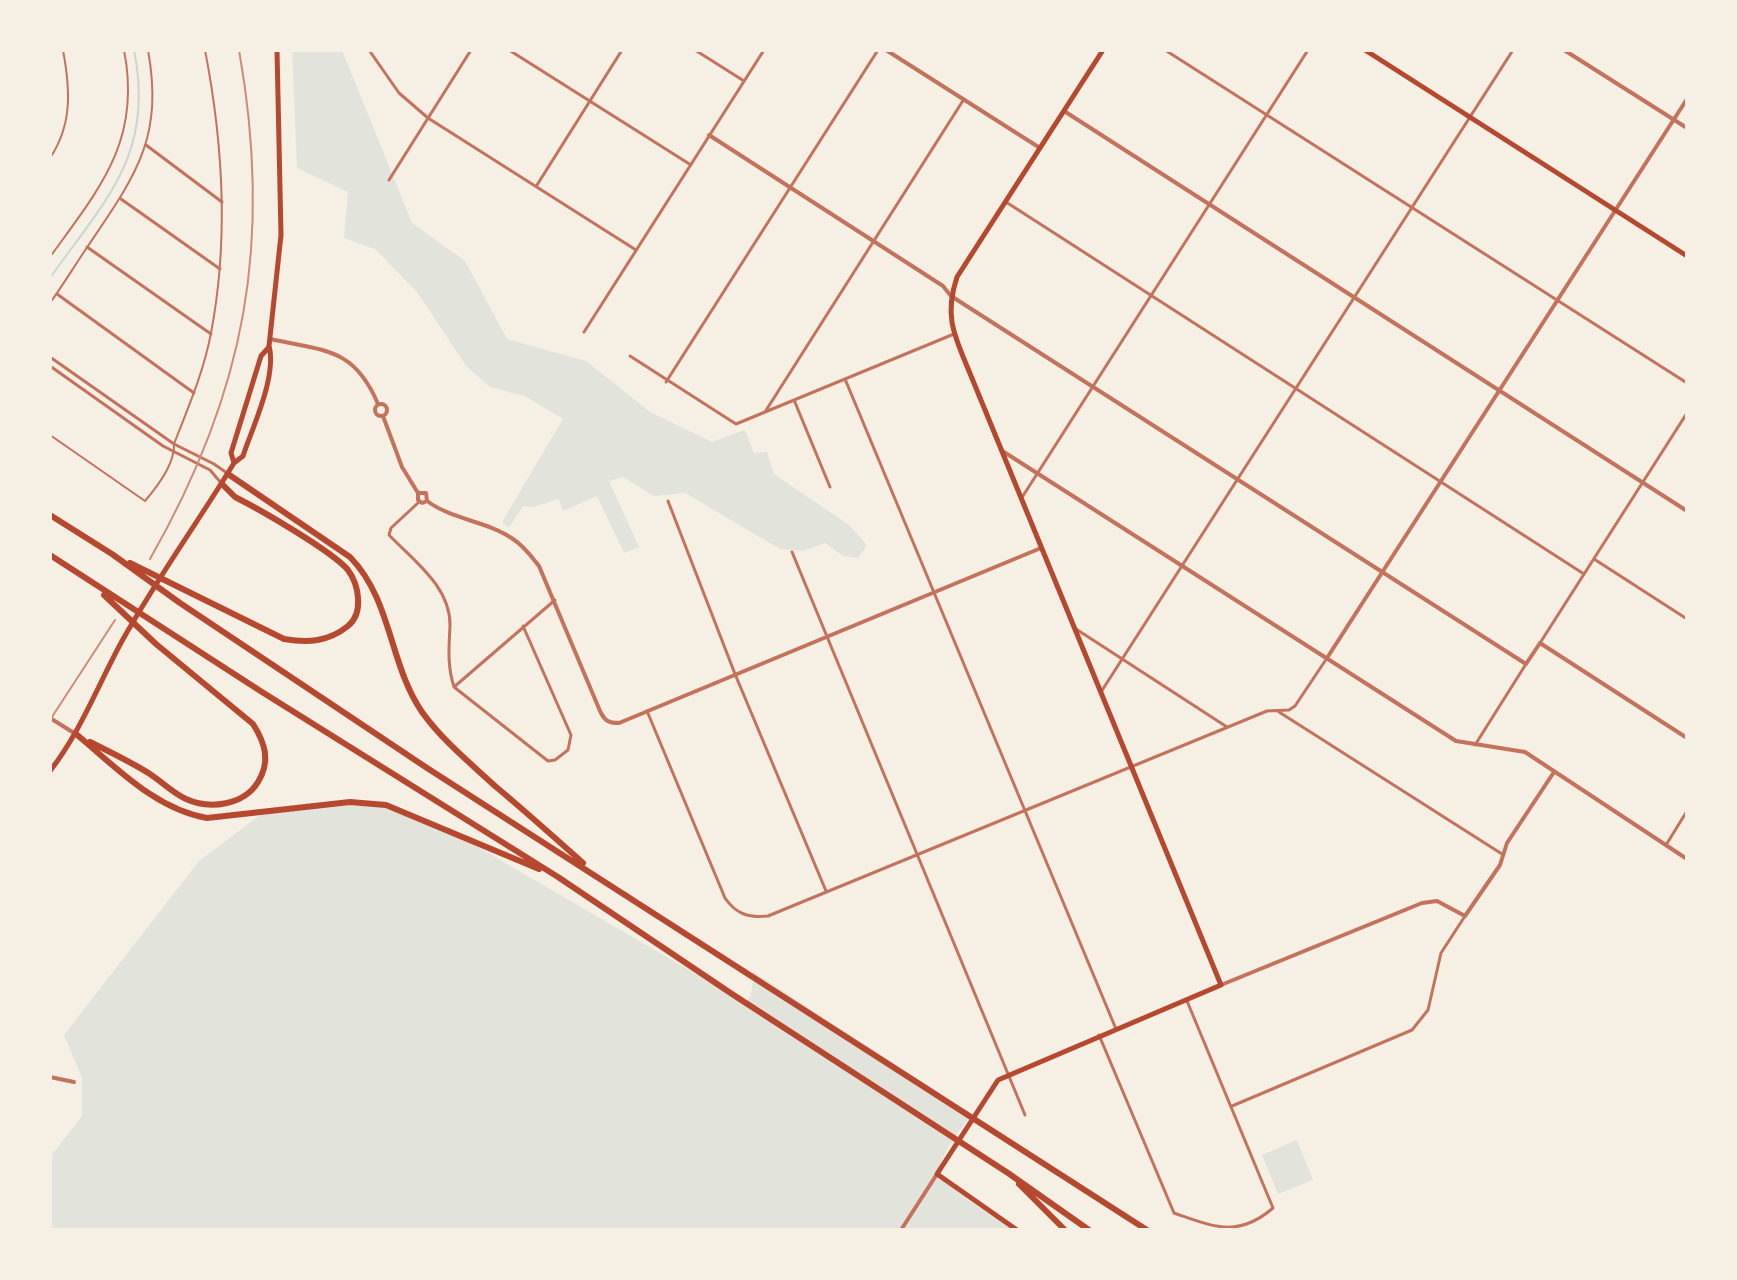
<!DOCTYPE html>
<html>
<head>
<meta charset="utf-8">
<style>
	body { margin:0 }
	#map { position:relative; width:1737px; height:1280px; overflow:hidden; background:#f6efe4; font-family:Poppins,sans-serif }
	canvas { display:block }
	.frame { position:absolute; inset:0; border:52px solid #f6efe4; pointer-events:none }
</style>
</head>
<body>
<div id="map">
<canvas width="1737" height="1280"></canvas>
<div class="frame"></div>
</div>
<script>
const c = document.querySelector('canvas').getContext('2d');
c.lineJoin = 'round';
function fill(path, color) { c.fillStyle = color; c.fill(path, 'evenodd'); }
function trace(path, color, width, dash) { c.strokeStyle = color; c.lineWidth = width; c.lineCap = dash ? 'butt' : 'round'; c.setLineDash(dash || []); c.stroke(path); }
const green = new Path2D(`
	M292,50H342L412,223L465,261L507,339L586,361L650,412L712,442L745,430L754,453L767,452L774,474L849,525L867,545L858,558L843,556L825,543L803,551L780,549L685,493L654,496L623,477L609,481L639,547L624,553L597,496L563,511L559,499L533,507L523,506L509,528L502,522L563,419L525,396L490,387L466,366L417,292L375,249L344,238L348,192L297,168Z
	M325,803H373L412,815L476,846L746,1003L751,995L754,972L971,1114C962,1129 946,1146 941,1163C934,1187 999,1218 1018,1230H50V1157L82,1116V1078L64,1035L199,861L260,815Z
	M1297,1140L1313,1180L1278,1194L1262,1155Z`);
const stream = new Path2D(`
	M50,278C106,199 155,154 134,50`);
const service = new Path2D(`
	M50,158C73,124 70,88 63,50
	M50,257C99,189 142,141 124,50
	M50,303C63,285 75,265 88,246C135,176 164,139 148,50
	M50,435L145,501C157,487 175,463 174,444C188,408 204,371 211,333C229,239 223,143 205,50`);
const minor = new Path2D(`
	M369,50L399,93L428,118L636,250
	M509,50L691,165
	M695,50L744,81
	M1165,50L1687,383
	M146,145L222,202
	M389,180L471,50
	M537,185L622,50
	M121,199L220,269
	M1006,202L1584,574
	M87,247L211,334
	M57,294L194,393
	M584,332L764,50
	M630,356L736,424L954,334
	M50,357L174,444L214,464L227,473
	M50,366L163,446L210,470L222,484
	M845,379L1116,1029
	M666,382L878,50
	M794,400L830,487
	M765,412L964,99
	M1021,499L1308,50
	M668,501L735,674L826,891
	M419,502L391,528L389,535C413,560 451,587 450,626C449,647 447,665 454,687
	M792,552L1025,1115
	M1594,559L1687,619
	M523,626L571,735L568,750L555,760L548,761L454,687L555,600
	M1076,629L1227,727
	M1540,643L1687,413
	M1101,692L1513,50
	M647,711L725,898C736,914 748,918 768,916L1267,711L1289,710L1295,706L1327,658
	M1279,712L1502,854
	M1475,745L1526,664
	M1666,845L1687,811
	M1099,1035L1174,1213C1212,1226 1237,1239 1273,1208L1187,1001
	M1232,1106L1412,1030L1428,1010L1441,953L1465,916`);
const tertiary = new Path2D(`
	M886,50L1040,148
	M1564,50L1687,128
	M1064,111L1687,511
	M709,135L943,286L951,296L1526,664L1540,643L1687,738
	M270,339C324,351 354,347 378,404
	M375 410a6 6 0 1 1 12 0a6 6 0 1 1-12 0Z
	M383,416L402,467L418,493V500L422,503L427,501L426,493H418
	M1004,452L1456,741L1525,752L1687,859
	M427,501C453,520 487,521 513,539C524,546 531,556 539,566L600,711C605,721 608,723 619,723L1041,548
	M1327,658L1687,99
	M50,718L74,733
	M1221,985L1422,903L1437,901L1465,916L1500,865L1507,843L1554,772
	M50,1077L74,1082
	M901,1230L937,1174`);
const secondary = new Path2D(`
	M1017,1230L937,1174L998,1080L1221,985L969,371C954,335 944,316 957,277L1103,50`);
const primary = new Path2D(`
	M1365,50L1687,256
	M234,463L231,453L261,356L269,347
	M50,771C81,731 98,685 122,641C156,580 198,522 234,463L243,456C253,426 277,376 269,346L281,235L277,50`);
const motorway = new Path2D(`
	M228,474L350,557C392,600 389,664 422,712C442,740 470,763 495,786C525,811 554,837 583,863
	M50,515L112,554L180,603L427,768L1147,1230
	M50,555L262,692L558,877L732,994L1008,1173L1089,1230
	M130,563L284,639C308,643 328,642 348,626C364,613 359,585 348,570C332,551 259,509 235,497L222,484
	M76,734C116,767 155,809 207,818L350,802L386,805L539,869
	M90,742C110,752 131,762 150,774C162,782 173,793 186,799C210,810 244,805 258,782C271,761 265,743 253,724L156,644L104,595
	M1019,1184L1065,1230`);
const rail = new Path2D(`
	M150,559C246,391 273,241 239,50
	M50,720L115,620`);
fill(green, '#e2e4dc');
trace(stream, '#c9d6d2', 2);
trace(service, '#c5725c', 2);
trace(minor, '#c5725c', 3);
trace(tertiary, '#c5725c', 4);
trace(secondary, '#b5482f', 5);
trace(primary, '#b5482f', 5);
trace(motorway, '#b5482f', 6);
trace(rail, '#cf8b77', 2);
</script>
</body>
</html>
